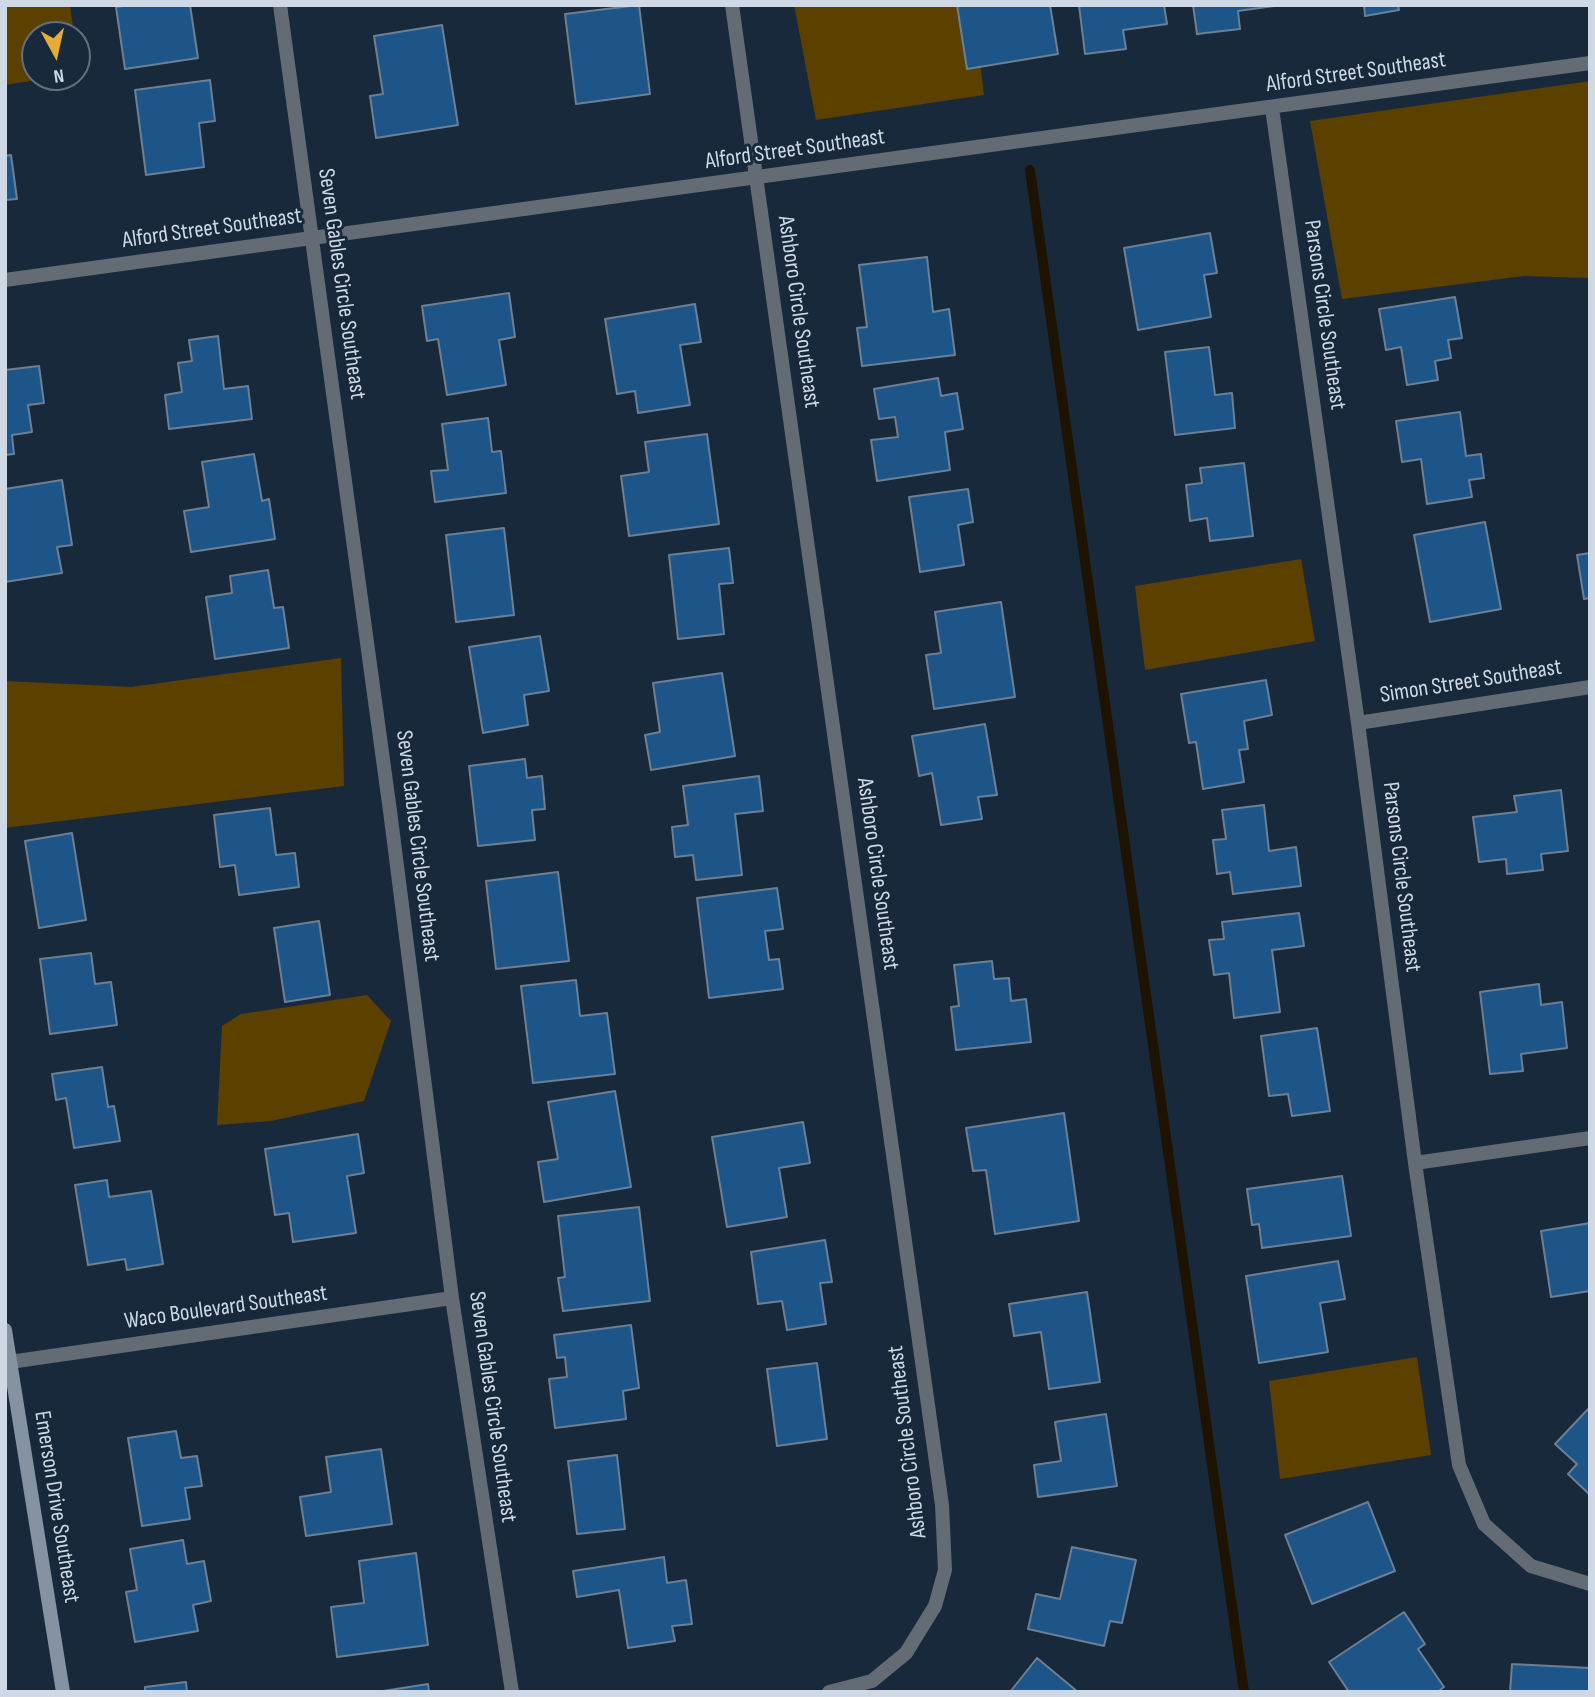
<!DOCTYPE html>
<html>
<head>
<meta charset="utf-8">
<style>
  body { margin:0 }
  #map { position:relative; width:1595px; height:1697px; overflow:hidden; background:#18293b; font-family:"Sofia Sans Condensed",sans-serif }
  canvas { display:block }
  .frame { position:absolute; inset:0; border:7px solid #ced9e5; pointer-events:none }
  .north { position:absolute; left:21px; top:21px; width:70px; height:70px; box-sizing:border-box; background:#18293b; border:2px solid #616f7f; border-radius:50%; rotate:172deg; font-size:19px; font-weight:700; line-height:28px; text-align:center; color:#ced9e5 }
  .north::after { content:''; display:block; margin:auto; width:24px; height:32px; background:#e6ad36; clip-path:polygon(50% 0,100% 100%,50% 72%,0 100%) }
</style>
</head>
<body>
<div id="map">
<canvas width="1595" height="1697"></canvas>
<div class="frame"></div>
<div class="north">N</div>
</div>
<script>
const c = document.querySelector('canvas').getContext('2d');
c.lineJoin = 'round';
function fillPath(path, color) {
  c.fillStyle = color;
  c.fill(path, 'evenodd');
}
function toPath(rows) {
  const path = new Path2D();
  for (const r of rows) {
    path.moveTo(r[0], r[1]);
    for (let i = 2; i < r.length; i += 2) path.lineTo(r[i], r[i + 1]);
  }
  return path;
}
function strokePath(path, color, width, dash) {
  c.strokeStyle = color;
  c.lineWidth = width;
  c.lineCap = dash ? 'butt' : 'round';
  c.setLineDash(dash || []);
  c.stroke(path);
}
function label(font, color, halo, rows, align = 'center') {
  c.font = font + ' "Sofia Sans Condensed",sans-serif';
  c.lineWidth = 6;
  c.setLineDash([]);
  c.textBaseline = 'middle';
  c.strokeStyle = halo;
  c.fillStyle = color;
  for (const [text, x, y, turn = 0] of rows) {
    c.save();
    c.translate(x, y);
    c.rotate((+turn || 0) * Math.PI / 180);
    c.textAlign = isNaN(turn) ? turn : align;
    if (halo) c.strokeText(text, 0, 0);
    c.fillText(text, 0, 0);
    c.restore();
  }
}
fillPath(toPath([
  [5,5,70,5,74,35,35,35,35,77,56,77,5,85],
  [794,5,973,5,984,95,816,120],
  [1590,81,1590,278,1524,276,1342,299,1310,121],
  [1301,559,1315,641,1145,670,1135,586],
  [341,658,344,786,5,828,5,681,131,687],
  [367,995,391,1021,364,1101,271,1121,217,1125,222,1026,241,1014],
  [1417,1357,1431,1455,1280,1479,1269,1381]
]), '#5c4000');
strokePath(toPath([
  [1030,170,1244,1692]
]), '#1e1300', 10);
const building = toPath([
  [130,5,190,5,198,58,125,69,116,7,130,5],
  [639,5,650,94,576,104,565,14,639,5],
  [957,5,1050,5,1058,54,967,69,957,5],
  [1079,5,1164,5,1167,24,1123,30,1126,49,1085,54,1079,5],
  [1193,5,1281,5,1238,11,1240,29,1197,34,1193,5],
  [1364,5,1398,5,1399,10,1365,16,1364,5],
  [442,25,458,125,376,138,370,96,383,94,374,36,442,25],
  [210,80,215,121,199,123,204,167,146,175,135,90,210,80],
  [11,155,17,199,5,200,5,156,11,155],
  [1210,233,1217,273,1204,275,1211,317,1138,330,1124,248,1210,233],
  [927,257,933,312,949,309,955,355,862,366,857,328,867,327,859,265,927,257],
  [509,293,515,337,499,340,506,385,447,395,438,339,427,341,422,306,509,293],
  [1455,297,1462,338,1448,340,1451,358,1435,361,1438,380,1407,385,1401,347,1386,350,1379,309,1455,297],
  [695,304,701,342,680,345,690,405,638,413,635,391,617,394,605,319,695,304],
  [218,336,224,389,248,386,252,419,169,429,165,395,182,392,178,363,192,361,189,340,218,336],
  [1209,347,1215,395,1232,393,1235,428,1175,435,1165,352,1209,347],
  [39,366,44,403,28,405,32,432,12,435,14,454,5,455,5,370,39,366],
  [938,378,941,396,957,393,963,429,945,432,950,470,877,481,871,440,898,437,895,417,879,419,874,389,938,378],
  [1460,412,1466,456,1481,454,1484,478,1469,480,1472,497,1427,504,1421,459,1402,462,1396,421,1460,412],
  [488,418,492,452,501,451,506,493,435,502,431,471,448,470,442,424,488,418],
  [707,434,719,524,629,536,621,476,649,472,645,442,707,434],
  [254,454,262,501,269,499,275,539,191,552,184,511,209,507,202,462,254,454],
  [1244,463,1253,536,1210,541,1207,518,1190,521,1186,485,1202,483,1200,468,1244,463],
  [62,480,72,545,57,547,62,573,5,582,5,489,62,480],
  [968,489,973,522,958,525,964,565,920,572,909,497,968,489],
  [1485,522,1501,609,1430,622,1414,535,1485,522],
  [504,528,514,615,456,622,446,535,504,528],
  [729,548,733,583,719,584,724,634,678,639,669,555,729,548],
  [1590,553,1590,598,1584,599,1577,555,1590,553],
  [268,570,274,608,283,607,289,648,215,659,206,597,232,593,230,576,268,570],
  [1001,602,1015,697,934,709,926,655,941,653,935,612,1001,602],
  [540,636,549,691,524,695,528,725,483,733,469,647,540,636],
  [722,673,735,756,651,770,645,735,660,732,653,683,722,673],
  [1266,680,1272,715,1244,721,1248,749,1239,750,1244,782,1203,789,1196,742,1189,743,1181,694,1266,680],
  [985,724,997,795,978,797,982,819,941,825,932,773,919,776,912,736,985,724],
  [525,759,527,778,542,776,545,809,532,810,535,840,478,846,469,766,525,759],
  [759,776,763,811,735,814,742,875,696,880,693,855,675,857,672,827,688,825,683,786,759,776],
  [1561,790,1568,851,1541,854,1543,870,1507,874,1506,859,1479,862,1473,817,1517,812,1514,796,1561,790],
  [1264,805,1269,851,1296,847,1301,886,1233,894,1230,872,1217,874,1213,840,1226,839,1222,810,1264,805],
  [270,808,276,855,295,853,299,887,239,895,235,865,220,867,214,815,270,808],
  [72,833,86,920,39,928,25,841,72,833],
  [558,872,569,961,496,969,486,881,558,872],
  [777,888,783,929,765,931,769,960,779,959,783,989,709,998,697,898,777,888],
  [1299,913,1304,946,1272,950,1280,1012,1234,1018,1229,973,1214,975,1209,940,1224,939,1222,922,1299,913],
  [319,921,330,995,285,1002,274,928,319,921],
  [91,953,95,984,111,982,117,1025,50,1034,40,959,91,953],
  [992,961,994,979,1009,978,1011,1001,1026,999,1031,1042,956,1050,951,1007,959,1006,954,965,992,961],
  [576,980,580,1016,607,1013,615,1074,533,1083,521,986,576,980],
  [1539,984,1541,1005,1562,1002,1567,1048,1521,1054,1523,1071,1490,1074,1480,992,1539,984],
  [1317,1028,1330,1111,1292,1116,1288,1094,1269,1096,1261,1036,1317,1028],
  [102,1067,108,1107,114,1106,120,1141,74,1148,66,1098,56,1100,52,1074,102,1067],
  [615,1091,631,1187,544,1202,538,1162,558,1159,548,1102,615,1091],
  [1064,1113,1079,1221,995,1234,986,1170,973,1171,966,1128,1064,1113],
  [803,1122,810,1163,779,1168,787,1217,727,1227,712,1137,803,1122],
  [358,1134,364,1173,347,1176,356,1233,293,1242,289,1213,275,1215,265,1149,358,1134],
  [1342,1176,1351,1236,1262,1248,1259,1224,1252,1225,1247,1189,1342,1176],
  [107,1180,109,1197,151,1191,163,1264,127,1270,125,1259,88,1265,75,1185,107,1180],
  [639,1207,650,1301,563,1311,558,1278,565,1277,558,1216,639,1207],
  [1590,1223,1590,1291,1551,1297,1541,1231,1590,1223],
  [825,1240,832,1282,820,1283,826,1324,787,1330,782,1301,758,1304,751,1252,825,1240],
  [1338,1261,1345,1299,1320,1303,1328,1352,1259,1363,1246,1276,1338,1261],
  [1087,1292,1100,1382,1049,1389,1041,1332,1014,1336,1009,1304,1087,1292],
  [631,1325,639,1388,623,1391,626,1419,555,1428,549,1379,567,1377,565,1357,557,1358,554,1335,631,1325],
  [817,1363,827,1439,777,1446,767,1369,817,1363],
  [1590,1407,1590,1495,1568,1474,1577,1464,1555,1444,1590,1407],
  [1106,1414,1117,1486,1038,1497,1034,1465,1061,1461,1055,1422,1106,1414],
  [176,1431,181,1458,197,1456,202,1486,185,1488,190,1519,142,1526,128,1438,176,1431],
  [381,1449,392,1524,306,1536,300,1497,331,1492,326,1457,381,1449],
  [617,1455,625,1529,577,1534,568,1461,617,1455],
  [1368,1502,1395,1571,1312,1604,1285,1535,1368,1502],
  [183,1540,187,1564,204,1561,211,1601,193,1605,198,1631,135,1642,126,1592,137,1590,130,1549,183,1540],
  [1072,1547,1136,1560,1122,1623,1110,1621,1104,1646,1028,1629,1036,1594,1060,1599,1072,1547],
  [416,1553,428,1645,337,1657,331,1607,364,1603,359,1561,416,1553],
  [664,1557,667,1583,686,1580,692,1624,672,1626,675,1641,628,1648,619,1590,577,1597,573,1571,664,1557],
  [1404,1612,1425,1644,1418,1649,1444,1687,1437,1692,1349,1692,1329,1662,1404,1612],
  [1037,1658,1078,1692,1010,1692,1037,1658],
  [1512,1664,1590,1668,1590,1692,1510,1692,1512,1664],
  [186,1682,187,1692,145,1692,145,1687,186,1682],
  [428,1684,429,1692,377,1692,428,1684]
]);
fillPath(building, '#1e5588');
strokePath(building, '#6b7f95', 2);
strokePath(toPath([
  [280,5,390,811,452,1298,512,1692],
  [732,5,942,1505,945,1570,935,1606,906,1653,872,1681,829,1692],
  [1272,108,1358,723,1415,1163,1459,1465,1484,1524,1531,1566,1590,1584],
  [5,280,1590,63],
  [1358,723,1590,687],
  [1415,1163,1590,1138],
  [10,1362,452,1298]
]), '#636b75', 14);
strokePath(toPath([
  [5,1330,63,1692]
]), '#8492a1', 14);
label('23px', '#ced9e5', '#18293b', [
  ["Alford Street Southeast",1356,73,-8],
  ["Alford Street Southeast",795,150,-8],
  ["Alford Street Southeast",212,229,-8],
  ["Seven Gables Circle Southeast",341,284,82],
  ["Ashboro Circle Southeast",798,312,82],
  ["Parsons Circle Southeast",1324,315,82],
  ["Simon Street Southeast",1471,682,-9],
  ["Seven Gables Circle Southeast",417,846,83],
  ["Ashboro Circle Southeast",877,874,82],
  ["Parsons Circle Southeast",1401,877,83],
  ["Waco Boulevard Southeast",226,1308,-8],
  ["Seven Gables Circle Southeast",492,1407,82],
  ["Ashboro Circle Southeast",908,1442,-97],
  ["Emerson Drive Southeast",56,1507,81]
]);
</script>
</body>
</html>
